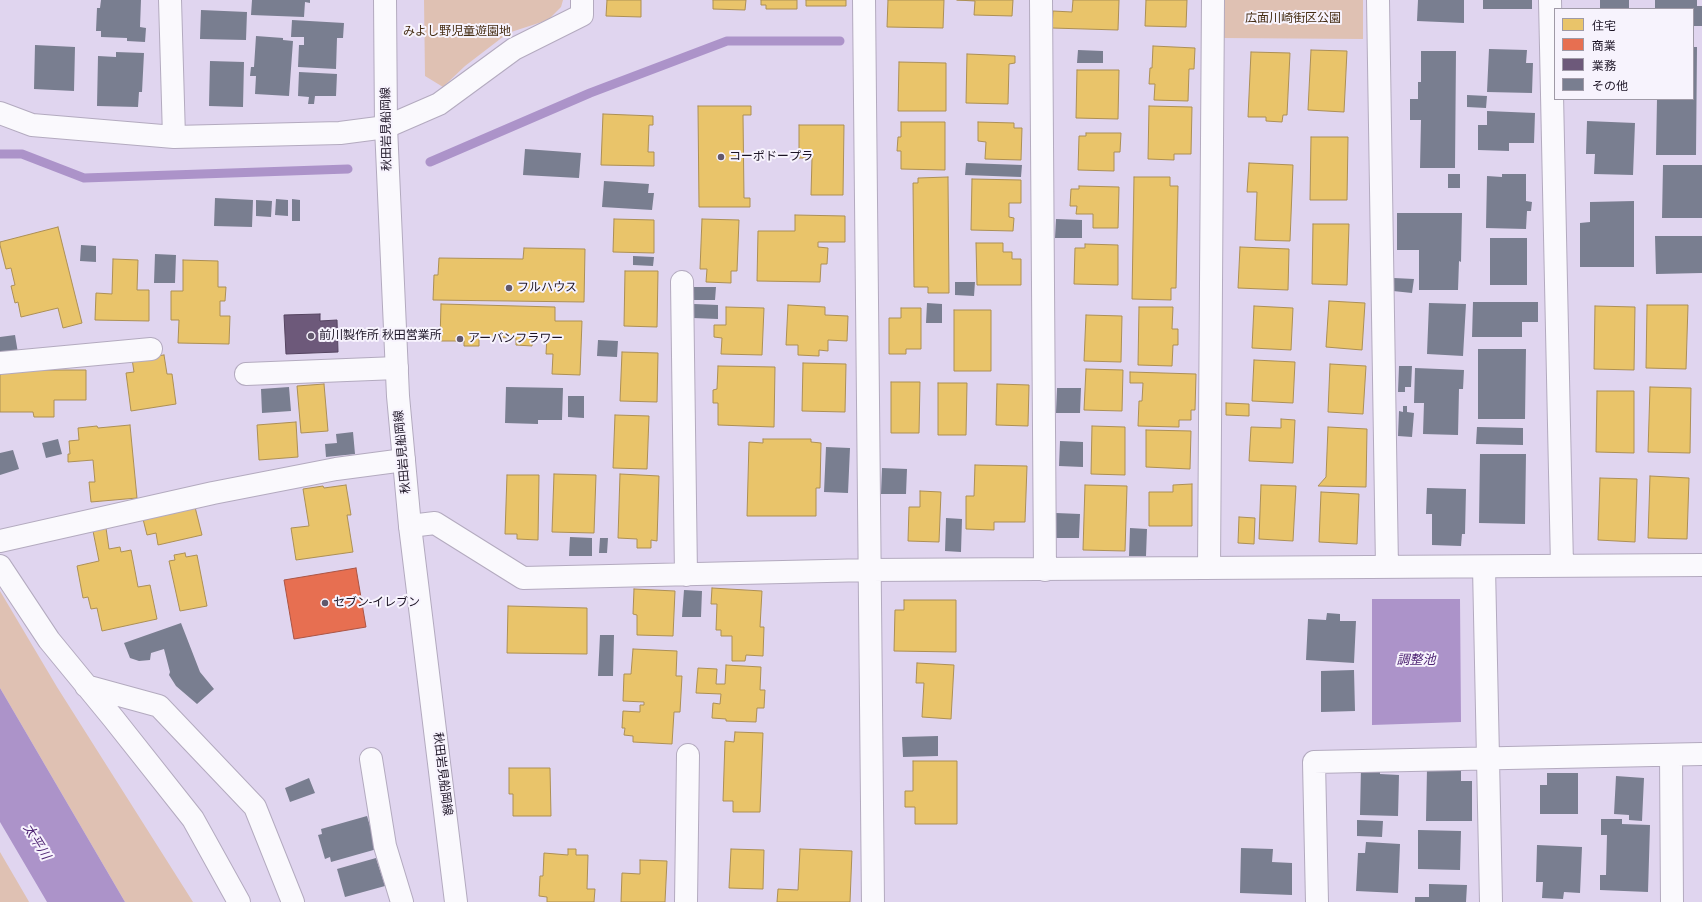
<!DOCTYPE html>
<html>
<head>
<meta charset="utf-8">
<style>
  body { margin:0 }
  #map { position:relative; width:1702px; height:902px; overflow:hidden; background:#e0d5ef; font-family:"Roboto Condensed","Noto Sans JP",sans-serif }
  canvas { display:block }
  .legend { position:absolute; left:1554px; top:8px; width:140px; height:92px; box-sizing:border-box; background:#f7f3fd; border:1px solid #9f9aa7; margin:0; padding:5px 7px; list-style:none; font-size:12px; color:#1c1425 }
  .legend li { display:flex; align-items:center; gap:8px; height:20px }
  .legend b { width:20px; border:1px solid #9f9aa7 }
</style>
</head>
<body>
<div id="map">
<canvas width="1702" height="902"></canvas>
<ul class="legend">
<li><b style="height:11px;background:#e9c46a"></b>住宅</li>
<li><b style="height:11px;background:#e76f51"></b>商業</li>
<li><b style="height:11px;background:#6d597a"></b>業務</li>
<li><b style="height:11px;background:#797e90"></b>その他</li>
</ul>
</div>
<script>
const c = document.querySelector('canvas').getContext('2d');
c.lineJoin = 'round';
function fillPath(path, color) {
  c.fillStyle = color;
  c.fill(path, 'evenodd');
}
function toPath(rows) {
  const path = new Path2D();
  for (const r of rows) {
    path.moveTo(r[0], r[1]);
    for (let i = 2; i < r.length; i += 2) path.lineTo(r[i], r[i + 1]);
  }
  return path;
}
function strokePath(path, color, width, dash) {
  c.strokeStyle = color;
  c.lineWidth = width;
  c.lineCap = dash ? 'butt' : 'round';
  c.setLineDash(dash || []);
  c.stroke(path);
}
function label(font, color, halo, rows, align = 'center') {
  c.font = font + ' "Roboto Condensed","Noto Sans JP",sans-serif';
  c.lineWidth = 4;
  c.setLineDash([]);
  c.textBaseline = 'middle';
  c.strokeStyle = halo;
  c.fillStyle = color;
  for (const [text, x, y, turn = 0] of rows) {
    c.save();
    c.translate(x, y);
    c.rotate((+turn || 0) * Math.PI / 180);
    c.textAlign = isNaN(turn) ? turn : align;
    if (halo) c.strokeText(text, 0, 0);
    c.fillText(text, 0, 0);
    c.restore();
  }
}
fillPath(toPath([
  [424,0,563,0,561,7,548,20,508,33,465,66,443,87,425,76],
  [1222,0,1363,0,1363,39,1222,38],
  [0,591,57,687,193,902,125,902,0,688],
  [0,852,28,900,29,902,0,902]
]), '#dfc1b3');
fillPath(toPath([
  [1372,599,1460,599,1461,722,1372,725],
  [0,688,125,902,47,902,0,822]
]), '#ac93c9');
const homes = toPath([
  [607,0,641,0,641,17,606,16,607,0],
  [713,0,746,0,745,10,713,9,713,0],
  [761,0,797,0,797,9,766,9,766,5,761,5,761,0],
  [806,0,846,0,846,6,806,6,806,0],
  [888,0,944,0,943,28,887,27,888,0],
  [957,0,1013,0,1012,16,974,15,975,1,957,0],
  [1073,0,1119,0,1118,30,1052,28,1053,11,1072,12,1073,0],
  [1146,0,1187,0,1186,27,1145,26,1146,0],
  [1153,46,1195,48,1194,69,1189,69,1188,101,1154,100,1155,84,1149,84,1150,68,1152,68,1153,46],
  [1311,50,1347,51,1344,112,1308,110,1311,50],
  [1251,52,1290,53,1287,115,1283,115,1282,122,1266,121,1266,117,1248,117,1251,52],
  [967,54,1015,56,1015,63,1009,64,1008,104,966,103,967,54],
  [899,62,946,63,946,111,898,111,899,62],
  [1077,70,1119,70,1118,119,1076,118,1077,70],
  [698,106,751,106,751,115,743,115,744,198,750,198,750,207,699,207,698,106],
  [1149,106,1192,107,1191,154,1174,154,1174,160,1148,159,1149,106],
  [603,114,653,116,653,125,649,125,648,152,654,152,654,166,601,165,603,114],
  [901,122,945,122,945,170,901,169,901,151,897,151,898,137,901,137,901,122],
  [978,122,1014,123,1014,128,1022,128,1021,160,985,159,986,142,978,141,978,122],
  [799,125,844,125,843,195,811,195,812,158,799,158,799,125],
  [1086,133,1121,133,1120,152,1114,152,1114,171,1078,170,1079,136,1086,136,1086,133],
  [1311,137,1348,137,1347,200,1310,200,1311,137],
  [1249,163,1293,165,1290,241,1255,240,1257,192,1247,192,1249,163],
  [948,177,949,293,928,293,928,287,914,287,913,183,918,183,918,178,948,177],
  [1134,177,1170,177,1170,186,1178,186,1176,288,1171,288,1171,300,1132,299,1134,177],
  [972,179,1021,180,1021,203,1009,203,1009,217,1014,218,1013,231,971,230,972,179],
  [1079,186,1119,187,1118,228,1093,228,1093,214,1076,214,1077,206,1070,206,1071,189,1079,189,1079,186],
  [795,215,845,216,845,242,818,242,818,247,828,248,827,264,821,264,820,282,757,281,758,231,795,231,795,215],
  [614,219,654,220,654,253,613,252,614,219],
  [702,219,739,220,737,271,731,271,731,283,706,282,707,269,700,269,702,219],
  [1313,224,1349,224,1347,285,1312,284,1313,224],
  [58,227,82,323,63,328,58,308,21,317,18,302,15,303,11,286,15,285,11,268,6,269,0,245,0,242,58,227],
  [976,243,1003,243,1003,252,1012,252,1012,259,1021,259,1021,285,977,285,976,243],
  [1085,244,1118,245,1118,285,1074,284,1075,248,1085,248,1085,244],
  [1240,247,1289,249,1288,290,1238,288,1240,247],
  [524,248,585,249,584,302,433,300,434,275,438,275,439,258,523,259,524,248],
  [113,259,138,260,137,290,149,290,149,321,95,320,96,293,112,294,113,259],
  [183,260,218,261,218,287,226,287,225,301,220,301,220,316,230,316,229,344,178,343,179,320,171,320,171,291,183,291,183,260],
  [625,271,658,271,657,327,624,326,625,271],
  [1329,301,1365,303,1362,350,1326,347,1329,301],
  [441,304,555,307,555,321,582,321,580,375,552,374,553,354,546,354,547,336,533,335,532,346,516,345,516,338,479,337,479,346,464,346,464,341,440,341,441,304],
  [788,305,825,307,825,315,848,316,847,341,828,340,828,351,819,350,819,356,798,355,798,345,786,345,788,305],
  [1647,305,1688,305,1686,369,1646,368,1647,305],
  [1254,306,1293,308,1291,350,1252,348,1254,306],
  [1595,306,1635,307,1634,370,1594,369,1595,306],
  [726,307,764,308,762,355,721,354,722,338,714,337,714,325,726,325,726,307],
  [1139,307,1173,307,1172,329,1178,329,1178,345,1173,345,1172,366,1138,365,1139,307],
  [901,308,921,308,921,349,906,349,906,354,889,354,889,318,901,318,901,308],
  [954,310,991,310,991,371,954,371,954,310],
  [1086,315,1122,316,1121,362,1084,361,1086,315],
  [622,352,658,353,657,402,620,401,622,352],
  [164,355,167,374,172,374,176,404,131,411,126,373,134,372,132,359,164,355],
  [1254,360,1295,362,1293,403,1252,401,1254,360],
  [803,363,846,364,845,412,802,411,803,363],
  [1330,364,1366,366,1363,414,1328,412,1330,364],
  [718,366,775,367,774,427,718,425,718,403,713,403,713,390,717,389,718,366],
  [1086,369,1123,370,1122,411,1084,410,1086,369],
  [0,370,86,370,86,400,54,400,54,417,34,417,33,412,0,412,0,370],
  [1130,372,1196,374,1195,410,1191,410,1191,420,1179,420,1179,427,1138,426,1139,401,1142,401,1143,383,1130,383,1130,372],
  [891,382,920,382,919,433,891,433,891,382],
  [938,383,967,383,966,435,938,435,938,383],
  [324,384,328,431,301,433,297,386,324,384],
  [997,384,1029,385,1028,426,996,425,997,384],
  [1650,387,1691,388,1690,453,1648,452,1650,387],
  [1597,391,1634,391,1634,453,1596,452,1597,391],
  [1226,403,1249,404,1249,416,1226,415,1226,403],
  [615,415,649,416,647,469,613,468,615,415],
  [1281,419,1295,420,1293,463,1249,461,1251,427,1281,428,1281,419],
  [296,422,298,457,259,460,257,425,296,422],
  [130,425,137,498,91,502,89,482,95,482,93,460,68,462,68,454,70,454,69,441,79,440,78,428,97,426,98,428,130,425],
  [1092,426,1125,427,1125,475,1091,474,1092,426],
  [1328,427,1367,429,1366,487,1318,486,1326,477,1328,427],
  [1146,430,1191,431,1190,469,1146,467,1146,430],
  [763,439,811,439,811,442,821,443,820,488,816,488,816,516,747,516,749,442,763,443,763,439],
  [975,465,1027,466,1025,522,994,522,994,530,966,529,966,496,974,496,975,465],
  [554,474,596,475,594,533,552,532,554,474],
  [620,474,659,476,657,541,651,540,651,548,637,548,637,539,618,538,620,474],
  [507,475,539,475,538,540,517,539,517,534,505,534,507,475],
  [1650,476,1689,478,1687,539,1648,538,1650,476],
  [1600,478,1637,479,1635,542,1598,540,1600,478],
  [1192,484,1192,526,1149,526,1149,492,1173,492,1173,485,1192,484],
  [346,485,351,515,347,515,353,552,296,560,291,528,309,526,303,489,323,486,324,488,346,485],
  [1085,485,1127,486,1125,551,1083,550,1085,485],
  [1261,485,1296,486,1293,541,1259,539,1261,485],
  [920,491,941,492,939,542,908,541,909,507,920,507,920,491],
  [1321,492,1359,494,1357,544,1319,542,1321,492],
  [195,507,202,535,158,545,156,533,147,535,143,519,195,507],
  [1239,517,1255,518,1254,544,1238,543,1239,517],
  [106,528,109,549,120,547,121,552,131,550,138,587,150,585,157,619,102,631,97,608,91,609,88,597,83,598,77,566,99,561,93,531,106,528],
  [185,553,186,557,197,555,207,606,180,611,169,561,175,560,174,555,185,553],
  [712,588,762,591,760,627,764,627,763,656,746,655,745,661,732,661,732,636,721,636,721,630,716,630,717,604,711,604,712,588],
  [634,589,675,591,673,636,637,635,637,615,633,614,634,589],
  [904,600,956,600,956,652,894,651,895,610,904,610,904,600],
  [508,606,587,608,587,654,507,653,508,606],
  [633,649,677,651,676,676,682,676,680,712,674,712,672,744,633,742,633,736,624,735,625,728,622,728,623,711,640,712,640,705,644,705,644,702,623,701,624,674,631,674,633,649],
  [917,663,954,665,951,719,922,717,924,683,916,683,917,663],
  [726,665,761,667,760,690,765,690,764,708,757,708,756,722,726,721,726,719,712,718,713,703,720,704,721,694,696,693,698,668,717,669,716,684,725,684,726,665],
  [735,732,763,733,760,812,733,812,733,801,723,801,725,741,734,742,735,732],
  [913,761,957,761,957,824,915,824,915,807,905,807,905,791,913,791,913,761],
  [509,768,550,768,551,816,513,816,513,794,509,794,509,768],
  [568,849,576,849,576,855,588,855,587,889,595,889,594,902,547,902,547,897,539,896,540,876,543,876,544,853,568,855,568,849],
  [731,849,764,850,763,889,729,888,731,849],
  [800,849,852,851,850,902,777,902,778,889,798,890,800,849],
  [640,860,667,861,665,902,621,902,622,873,640,874,640,860]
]);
fillPath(homes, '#e9c46a');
strokePath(homes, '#ac8f55', 1);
const shops = toPath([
  [356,568,366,627,294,639,284,580,356,568]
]);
fillPath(shops, '#e76f51');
strokePath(shops, '#aa5444', 1);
const offices = toPath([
  [320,314,320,321,337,320,338,352,286,354,284,315,320,314]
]);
fillPath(offices, '#6d597a');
strokePath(offices, '#554460', 1);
strokePath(toPath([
  [0,154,22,154,84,178,348,169],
  [430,162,590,93,727,41,840,41]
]), '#ac93c9', 9);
fillPath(toPath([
  [101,0,141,0,140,27,146,28,145,42,127,41,127,38,101,37,101,31,96,31,97,8,100,8],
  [252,0,310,0,310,3,305,2,304,17,251,15],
  [1418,0,1464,0,1464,23,1417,21],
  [1483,0,1532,0,1532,9,1483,9],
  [1600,0,1629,0,1629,9,1600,9],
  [1655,0,1697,0,1697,6,1702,6,1702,26,1693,26,1693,9,1655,9],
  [201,10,247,12,246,40,200,39],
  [292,20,344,23,343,38,337,38,336,69,298,67,299,45,304,45,304,37,291,37],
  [256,36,283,38,283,40,293,41,289,96,255,94,256,76,250,76,251,67,254,67],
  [35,45,75,47,74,91,34,89],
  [1693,47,1697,47,1696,155,1656,155,1657,99,1693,99],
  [1489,49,1527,50,1526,63,1533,63,1532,93,1487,92],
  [1078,50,1103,51,1103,63,1077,63],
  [1421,51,1456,51,1455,168,1420,168,1421,120,1410,120,1410,99,1418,99,1418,82,1421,82],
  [116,52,144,53,142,92,139,92,138,107,97,106,98,56,116,57],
  [210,61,244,62,243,107,209,106],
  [299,72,337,74,336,96,315,96,314,104,308,104,309,97,298,96],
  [1467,95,1487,96,1486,108,1467,107],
  [1487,111,1535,113,1534,143,1509,143,1509,151,1478,150,1478,125,1487,125],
  [1587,121,1635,123,1633,175,1594,174,1595,154,1586,154],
  [525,149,581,153,579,178,523,175],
  [966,163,1022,165,1021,177,965,175],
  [1663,165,1702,165,1702,218,1662,218],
  [1448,174,1460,174,1460,188,1448,188],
  [1502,174,1526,174,1526,201,1532,202,1531,211,1527,211,1526,229,1486,228,1487,176,1502,177],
  [604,181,649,184,648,193,654,193,652,210,602,207],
  [215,198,253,200,252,227,214,226],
  [276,199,288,200,288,216,275,215],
  [292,199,300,200,300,221,292,221],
  [256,200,272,201,271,217,256,216],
  [1634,201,1634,267,1580,267,1580,223,1590,222,1590,202],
  [1397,213,1462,213,1461,262,1459,261,1458,290,1419,290,1419,250,1397,250],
  [1056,219,1082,220,1082,238,1055,238],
  [1655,236,1702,236,1702,273,1656,274],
  [1490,238,1527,238,1527,285,1490,285],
  [81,245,96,246,96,262,80,261],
  [155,254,176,255,175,283,154,283],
  [633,256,654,257,653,266,633,265],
  [1394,278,1414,279,1412,293,1393,291],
  [955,282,975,282,974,296,955,295],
  [694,287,716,287,715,300,694,300],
  [1473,302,1538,302,1538,322,1522,322,1522,337,1472,337],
  [927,303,942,304,942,323,926,323],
  [1429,303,1466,304,1463,356,1427,354],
  [694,304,718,305,718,319,693,318],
  [15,335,18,353,0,356,0,337],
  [598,340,618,341,617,357,597,356],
  [1478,349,1526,349,1525,419,1478,419],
  [1399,366,1412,366,1411,387,1405,387,1405,392,1398,392],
  [1415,368,1464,370,1463,389,1459,389,1458,435,1423,434,1424,403,1414,403],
  [289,387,291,411,262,413,261,389],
  [506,387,563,388,562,420,538,420,538,424,505,423],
  [1057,388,1081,388,1080,413,1056,413],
  [568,396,584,396,584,418,568,417],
  [1403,406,1407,406,1407,412,1414,413,1412,437,1398,436,1399,411,1403,412],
  [1477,427,1523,428,1523,445,1476,444],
  [353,432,355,454,326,457,325,444,337,443,336,434],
  [58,439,62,454,46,458,42,443],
  [1060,441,1083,442,1083,467,1059,466],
  [826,447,850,448,848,493,824,492],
  [13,450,19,469,0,475,0,453],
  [1480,454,1526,454,1525,524,1479,523],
  [882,468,907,469,906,494,881,494],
  [1427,488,1466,489,1465,534,1462,534,1461,546,1432,545,1432,514,1426,514],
  [1056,513,1080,514,1079,538,1055,538],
  [946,518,962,519,961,552,945,551],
  [1130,528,1147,529,1146,556,1129,556],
  [570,537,592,538,592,556,569,556],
  [600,538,608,538,607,553,599,553],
  [684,590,702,591,701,617,682,617],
  [1327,613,1340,614,1340,621,1356,621,1354,663,1306,660,1308,619,1326,620],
  [181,623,200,672,214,689,197,704,176,686,169,675,170,672,164,649,151,653,150,660,139,661,130,658,124,643],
  [600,635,614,635,613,676,598,676],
  [1354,670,1355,711,1321,712,1321,671],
  [938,736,938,756,903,757,902,737],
  [1361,767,1380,768,1380,774,1399,775,1398,816,1360,815],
  [1427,768,1461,768,1461,781,1472,781,1472,821,1426,821],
  [1547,773,1578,773,1578,814,1540,814,1540,785,1547,785],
  [1616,776,1644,778,1642,821,1629,820,1629,815,1614,814],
  [309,778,315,793,290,802,285,788],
  [367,816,377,849,331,862,330,857,325,859,318,835,322,834,321,829],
  [1601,819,1622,819,1622,824,1650,825,1648,892,1600,890,1600,875,1606,875,1607,835,1601,835],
  [1357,820,1383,821,1382,837,1357,836],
  [1418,830,1461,831,1460,870,1418,869],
  [1366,842,1400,844,1398,893,1356,891,1358,853,1365,853],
  [1537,845,1582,847,1580,893,1564,892,1563,899,1542,898,1543,882,1536,882],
  [1241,848,1273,849,1272,862,1292,863,1292,895,1240,893],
  [376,858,385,886,345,897,337,869],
  [1429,884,1467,885,1466,902,1415,902,1415,897,1429,897]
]), '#797e90');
const minor = toPath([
  [170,0,174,137],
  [864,0,873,902],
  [1041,0,1045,570],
  [1378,0,1387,567],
  [1550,0,1562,566],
  [0,113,32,125,174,137,340,133,386,127,439,104,514,49,582,15,582,0],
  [682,282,686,575],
  [0,363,151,349],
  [246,374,397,368],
  [410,526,435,523,523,578,870,570,1702,565],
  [0,541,213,493,336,469,404,460],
  [0,566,49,640,113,718,193,819,239,902],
  [1484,567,1491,902],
  [1209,568,1213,0],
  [86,686,159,706,255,807,293,902],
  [1671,755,1672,902],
  [371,759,385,846,402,902],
  [686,902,688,755],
  [1317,902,1314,762,1702,754]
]);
const primary = toPath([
  [385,0,386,127,398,396,410,526,456,902]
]);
strokePath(minor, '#b3aabf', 24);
strokePath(primary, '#b3aabf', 24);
strokePath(minor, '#faf9fd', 22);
strokePath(primary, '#faf9fd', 22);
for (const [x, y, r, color] of [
  [721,157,4,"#61586c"],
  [509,288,4,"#61586c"],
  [311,336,4,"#61586c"],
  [460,339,4,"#61586c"],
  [325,603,4,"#61586c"]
]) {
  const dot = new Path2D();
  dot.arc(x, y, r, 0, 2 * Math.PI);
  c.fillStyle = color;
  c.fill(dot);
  strokePath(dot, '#f7f3fd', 1.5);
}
label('12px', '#452d13', '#f7f3fd', [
  ["広面川崎街区公園",1293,19],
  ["みよし野児童遊園地",457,32]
]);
label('12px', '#1c1425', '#f7f3fd', [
  ["秋田岩見船岡線",387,129,-91],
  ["秋田岩見船岡線",403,452,-95],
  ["秋田岩見船岡線",442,774,83]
]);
label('12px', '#1c1425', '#f7f3fd', [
  ["コーポドープラ",729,157],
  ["フルハウス",517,288],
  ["前川製作所 秋田営業所",319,336],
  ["アーバンフラワー",468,339],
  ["セブン-イレブン",333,603]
], 'left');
label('italic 13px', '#4e2473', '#f7f3fd', [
  ["調整池",1416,661],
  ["太平川",36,842,58]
]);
</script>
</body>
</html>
